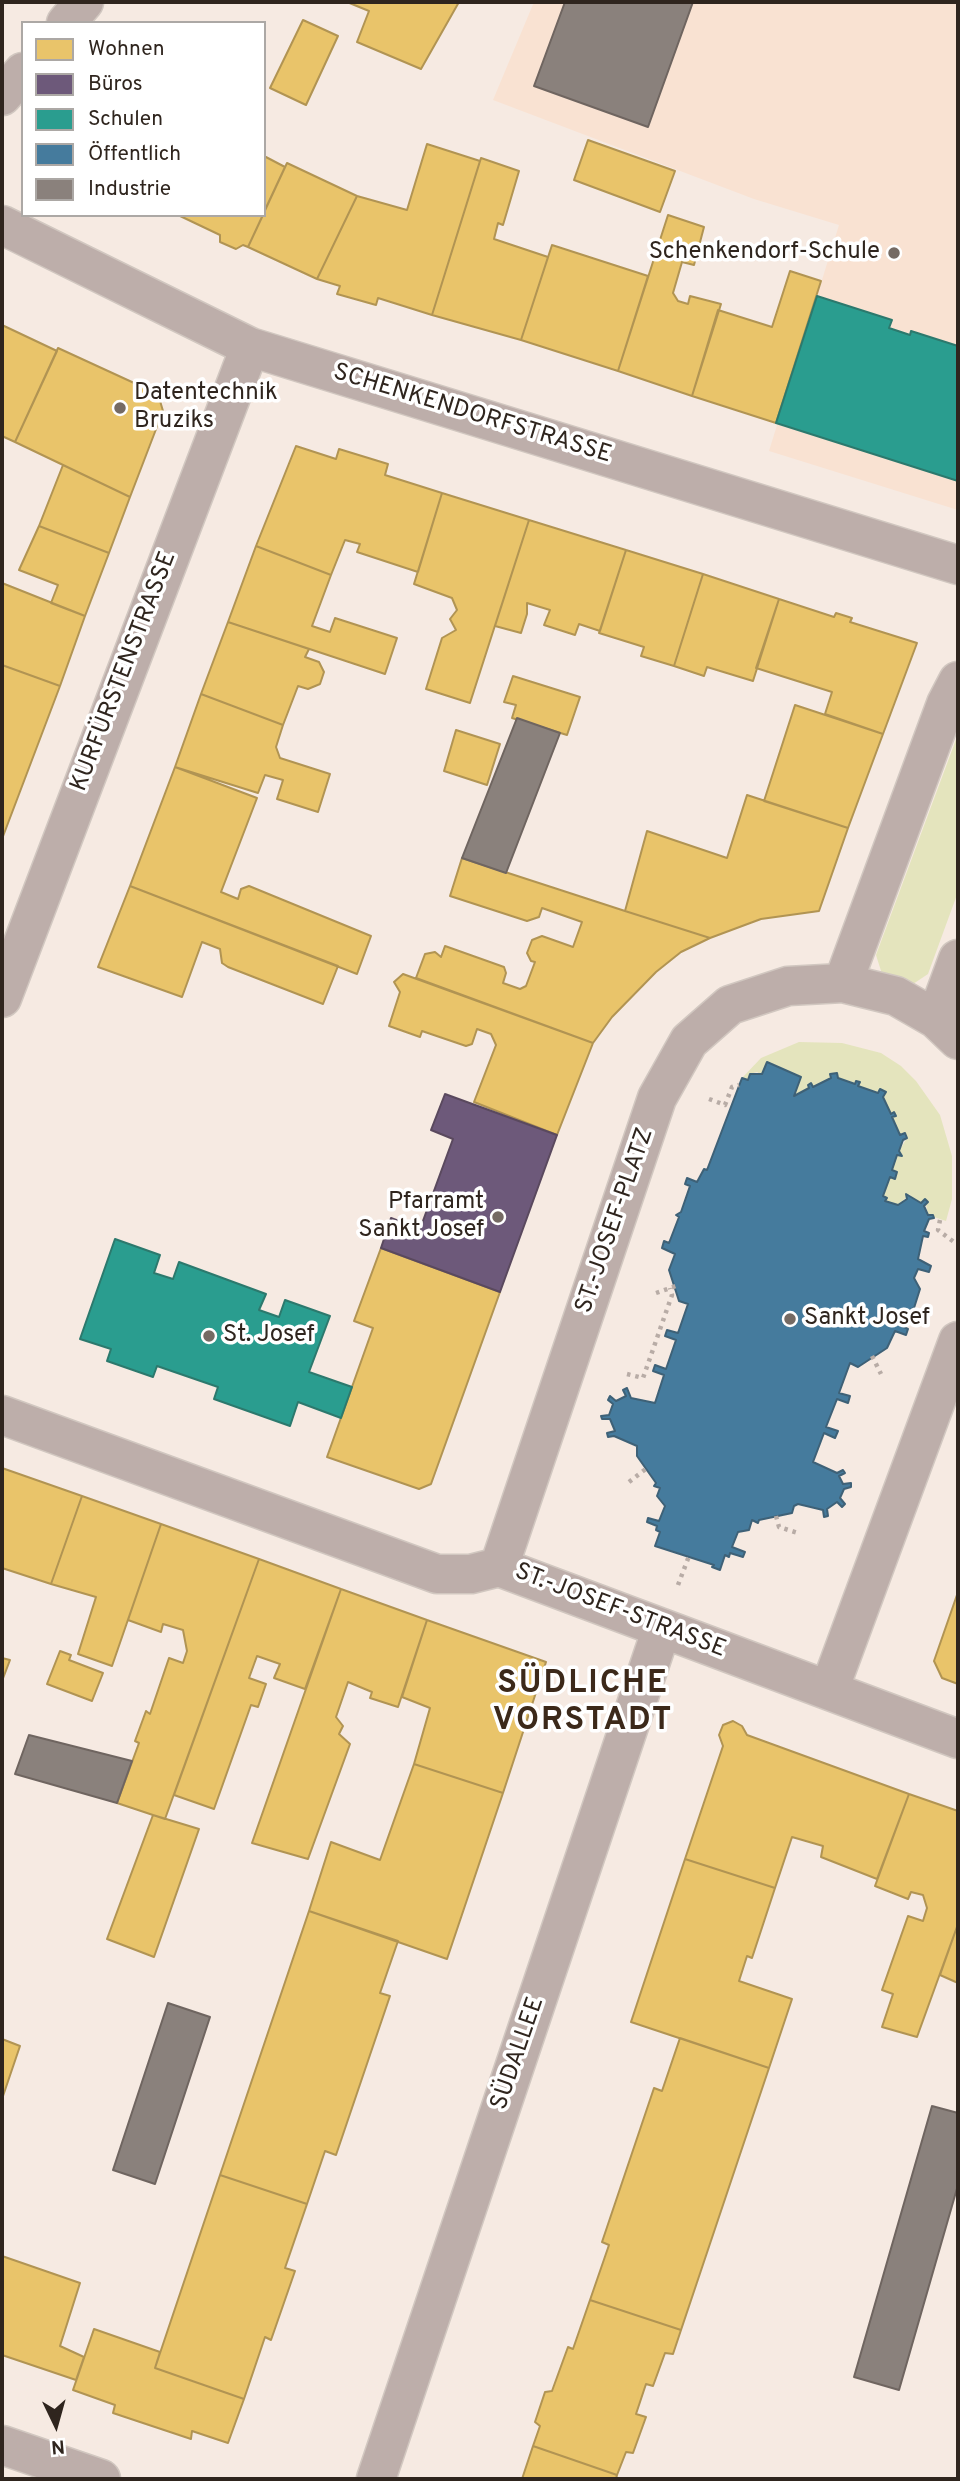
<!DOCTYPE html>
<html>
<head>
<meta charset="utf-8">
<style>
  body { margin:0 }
  #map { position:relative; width:960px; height:2481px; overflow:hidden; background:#f6eae2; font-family:Overpass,sans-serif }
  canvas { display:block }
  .frame { position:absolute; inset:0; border:4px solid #2f251e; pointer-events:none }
  .legend { position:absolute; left:21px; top:21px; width:245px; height:196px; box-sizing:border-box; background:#fff; border:2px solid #aca8a5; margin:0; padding:9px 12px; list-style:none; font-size:21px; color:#2f251e }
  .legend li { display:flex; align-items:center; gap:14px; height:35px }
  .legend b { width:35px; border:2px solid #aca8a5 }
  .north { position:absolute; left:21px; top:2390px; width:70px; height:70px; -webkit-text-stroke:5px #fff; paint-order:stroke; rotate:175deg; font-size:19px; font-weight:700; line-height:28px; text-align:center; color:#2f251e }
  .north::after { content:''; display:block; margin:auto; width:24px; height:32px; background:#2f251e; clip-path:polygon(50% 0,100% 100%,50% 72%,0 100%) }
</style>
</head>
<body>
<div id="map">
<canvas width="960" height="2481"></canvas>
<div class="frame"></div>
<ul class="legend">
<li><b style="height:19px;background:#e9c46a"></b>Wohnen</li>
<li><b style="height:19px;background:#6d597a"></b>Büros</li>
<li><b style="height:19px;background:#2a9d8f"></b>Schulen</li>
<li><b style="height:19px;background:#457b9d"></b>Öffentlich</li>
<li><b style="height:19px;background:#8a817c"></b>Industrie</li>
</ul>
<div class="north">N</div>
</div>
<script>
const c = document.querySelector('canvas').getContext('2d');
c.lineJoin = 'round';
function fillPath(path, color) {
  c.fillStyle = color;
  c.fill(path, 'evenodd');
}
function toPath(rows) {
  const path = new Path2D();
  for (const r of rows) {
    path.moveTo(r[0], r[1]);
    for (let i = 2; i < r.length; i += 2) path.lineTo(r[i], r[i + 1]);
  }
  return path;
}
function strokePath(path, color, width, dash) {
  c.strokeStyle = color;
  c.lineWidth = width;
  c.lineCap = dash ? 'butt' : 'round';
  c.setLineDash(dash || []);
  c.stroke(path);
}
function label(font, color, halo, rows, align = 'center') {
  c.font = font + ' Overpass,sans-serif';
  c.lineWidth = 7;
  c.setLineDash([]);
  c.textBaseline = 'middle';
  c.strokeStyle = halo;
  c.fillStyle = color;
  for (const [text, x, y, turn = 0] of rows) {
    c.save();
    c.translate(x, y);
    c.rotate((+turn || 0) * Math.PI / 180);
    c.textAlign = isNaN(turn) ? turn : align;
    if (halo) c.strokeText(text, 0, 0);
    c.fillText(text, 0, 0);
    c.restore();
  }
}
fillPath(toPath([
  [534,2,958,2,958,510,769,451,839,225,754,199,493,100]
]), '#f9e2d2');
fillPath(toPath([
  [958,734,958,892,928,974,913,984,897,983,882,974,876,955],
  [799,1042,842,1043,881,1053,901,1066,916,1081,940,1115,952,1156,952,1199,946,1221,928,1215,925,1199,921,1203,911,1199,910,1194,898,1205,885,1201,883,1196,890,1177,895,1178,897,1172,892,1170,897,1155,902,1156,899,1151,907,1138,905,1133,900,1135,892,1117,895,1116,894,1112,891,1114,883,1097,885,1092,881,1089,878,1093,858,1086,860,1082,856,1081,855,1084,838,1078,837,1073,831,1074,831,1078,813,1087,811,1083,809,1088,794,1096,757,1072,750,1074,748,1080,742,1078,761,1058]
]), '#e4e4bd');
const homes = toPath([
  [347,2,459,2,421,69,357,42,369,11,347,2],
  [303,20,338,36,306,105,270,88,303,20],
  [588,140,675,171,660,212,574,180,588,140],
  [427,144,480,161,432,315,378,298,376,305,337,294,340,286,317,279,357,196,407,210,427,144],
  [264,156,285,167,264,212,264,156],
  [481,158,519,171,503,225,498,223,494,239,548,257,521,340,432,315,481,158],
  [287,163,357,196,317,279,248,247,287,163],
  [178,215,263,215,248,247,243,245,236,249,220,242,220,235,178,215],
  [668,215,704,227,694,265,682,262,673,293,678,301,688,304,690,296,721,304,692,396,618,371,668,215],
  [552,245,648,276,618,371,521,340,552,245],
  [790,271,821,281,776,423,692,396,718,310,772,327,790,271],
  [2,325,57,351,15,442,2,436,2,325],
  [58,348,158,394,163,411,130,497,15,442,58,348],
  [296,446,336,459,339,449,388,464,385,475,442,493,418,572,357,552,360,544,345,540,331,575,256,546,296,446],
  [63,465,130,497,109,553,39,526,63,465],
  [442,493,529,520,470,703,426,689,442,638,456,630,450,619,457,610,452,598,414,584,442,493],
  [529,520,626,550,600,631,579,624,575,635,544,625,550,610,527,603,527,614,521,633,495,626,529,520],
  [39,526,109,553,85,616,51,603,58,585,19,570,39,526],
  [256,546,331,575,312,626,330,632,335,618,397,638,385,674,228,622,256,546],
  [626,550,703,574,674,666,641,656,644,647,599,633,626,550],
  [703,574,779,599,753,681,707,667,704,676,674,666,703,574],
  [2,583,85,616,60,686,2,665,2,583],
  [779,599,834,617,836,613,852,618,850,622,917,643,883,734,825,714,832,692,756,668,779,599],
  [228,622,309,649,305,657,319,662,324,672,320,684,308,689,298,686,283,725,201,694,228,622],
  [2,665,60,686,2,839,2,665],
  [513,676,580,697,567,735,512,718,516,705,504,702,513,676],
  [201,694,283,725,276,747,280,758,330,774,318,812,277,799,283,780,265,775,258,793,175,767,201,694],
  [795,705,883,734,848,828,764,801,795,705],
  [456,730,500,744,487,785,444,771,456,730],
  [175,767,257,798,221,892,238,899,241,889,249,886,371,936,357,974,130,886,175,767],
  [747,795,848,828,819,911,761,919,710,938,625,911,647,831,727,858,747,795],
  [462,858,625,911,710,938,681,952,656,972,612,1017,593,1043,416,978,425,954,435,952,441,957,445,946,504,967,506,973,503,983,520,989,526,986,535,962,531,961,527,953,532,940,542,936,573,947,582,922,542,908,539,917,527,921,450,896,462,858],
  [130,886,338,966,323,1004,228,967,222,963,220,949,202,942,182,997,98,967,130,886],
  [403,974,593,1043,557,1135,474,1102,496,1045,491,1034,477,1029,472,1044,466,1046,422,1031,420,1037,389,1026,400,992,394,982,403,974],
  [381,1248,500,1292,431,1484,419,1489,327,1457,373,1328,354,1321,381,1248],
  [2,1468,82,1496,51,1584,2,1568,2,1468],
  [82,1496,161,1524,112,1666,78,1654,96,1597,51,1584,82,1496],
  [161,1524,259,1559,165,1819,117,1803,139,1743,135,1741,146,1711,150,1714,169,1658,183,1663,187,1651,183,1630,163,1624,161,1632,128,1620,161,1524],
  [259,1559,341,1589,305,1689,274,1678,280,1664,257,1656,249,1678,266,1684,258,1707,251,1705,214,1809,174,1795,259,1559],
  [341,1589,427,1620,398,1707,370,1698,372,1692,348,1682,336,1717,343,1726,339,1734,350,1744,308,1859,252,1843,341,1589],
  [958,1592,958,1684,942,1678,934,1661,958,1592],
  [427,1620,546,1662,503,1793,414,1764,430,1708,402,1697,427,1620],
  [60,1651,71,1655,69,1660,103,1673,92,1701,47,1684,60,1651],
  [2,1658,10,1660,2,1681,2,1658],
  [733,1721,742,1726,747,1735,909,1794,877,1879,821,1857,823,1846,792,1837,775,1888,685,1859,723,1746,719,1735,723,1725,733,1721],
  [414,1764,503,1793,447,1959,309,1911,331,1842,380,1860,414,1764],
  [909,1794,958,1811,958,1924,917,2037,882,2027,893,1994,882,1990,908,1916,923,1921,927,1908,923,1895,911,1892,908,1899,875,1886,909,1794],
  [153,1815,199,1829,154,1957,107,1939,153,1815],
  [685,1859,775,1888,752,1958,747,1956,739,1981,792,1999,769,2068,631,2022,685,1859],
  [309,1911,398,1941,380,1993,390,1996,336,2155,325,2151,307,2204,220,2175,309,1911],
  [958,1924,958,1983,940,1975,958,1924],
  [680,2038,769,2068,681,2330,590,2300,609,2245,602,2242,654,2088,662,2091,680,2038],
  [2,2039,20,2046,2,2099,2,2039],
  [220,2175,307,2204,285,2268,295,2271,271,2340,265,2337,244,2399,155,2368,220,2175],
  [2,2256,80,2283,60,2346,84,2357,76,2380,2,2355,2,2256],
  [590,2300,681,2330,673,2354,665,2353,653,2386,646,2384,636,2414,646,2417,633,2453,626,2452,617,2475,533,2446,540,2426,535,2422,545,2392,552,2391,568,2347,573,2349,590,2300],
  [94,2329,160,2352,155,2368,244,2399,228,2443,192,2431,191,2439,113,2413,115,2405,73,2390,94,2329],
  [533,2446,617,2475,616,2479,516,2479,522,2479,533,2446]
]);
fillPath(homes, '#e9c46a');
strokePath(homes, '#b19453', 2);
const offices = toPath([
  [445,1094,557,1135,500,1292,381,1248,391,1218,420,1229,453,1139,431,1130,445,1094]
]);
fillPath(offices, '#6d597a');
strokePath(offices, '#5a495e', 2);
const schools = toPath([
  [817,296,892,320,889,328,910,335,911,331,958,346,958,481,776,423,817,296],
  [115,1239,160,1255,154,1273,173,1279,179,1262,266,1294,259,1310,279,1317,285,1300,330,1316,309,1372,352,1387,341,1418,298,1402,290,1426,214,1399,218,1387,157,1366,153,1377,107,1361,111,1349,80,1339,115,1239]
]);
fillPath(schools, '#2a9d8f');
strokePath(schools, '#2c796d', 2);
const public = toPath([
  [767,1062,801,1077,794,1096,809,1088,808,1085,811,1083,813,1087,831,1078,830,1074,837,1073,838,1078,855,1084,856,1081,860,1082,858,1086,878,1093,880,1089,886,1092,883,1097,891,1114,894,1112,896,1116,892,1117,900,1135,905,1133,907,1138,903,1140,899,1151,902,1156,897,1155,892,1170,897,1172,895,1179,890,1177,883,1196,887,1198,885,1201,898,1205,907,1199,906,1194,921,1203,925,1199,928,1202,924,1206,928,1215,933,1215,934,1218,929,1219,924,1231,929,1233,928,1237,923,1236,918,1259,931,1266,929,1272,918,1269,914,1278,920,1289,914,1308,900,1315,897,1324,908,1329,906,1335,895,1331,887,1348,858,1367,850,1363,839,1393,850,1396,848,1403,837,1399,826,1427,838,1431,835,1438,824,1433,813,1462,837,1473,843,1470,845,1473,839,1476,843,1484,851,1483,851,1487,844,1489,840,1498,845,1504,842,1507,837,1502,827,1509,828,1516,824,1517,823,1510,798,1504,794,1506,792,1513,759,1520,758,1523,752,1520,749,1530,738,1532,732,1547,745,1552,743,1557,730,1553,729,1557,725,1555,720,1570,712,1567,714,1565,655,1546,660,1532,656,1530,657,1526,647,1522,648,1518,659,1521,665,1506,657,1496,660,1488,654,1486,656,1483,637,1456,637,1446,614,1436,608,1437,607,1433,615,1431,610,1419,602,1419,601,1416,609,1415,613,1404,608,1400,610,1396,616,1401,626,1396,623,1390,627,1388,631,1398,655,1403,664,1375,653,1371,655,1365,666,1369,676,1340,665,1336,667,1330,678,1333,688,1304,679,1301,669,1270,675,1254,662,1248,664,1241,669,1243,679,1217,676,1215,681,1212,690,1186,685,1184,687,1178,697,1182,704,1169,707,1170,742,1078,748,1080,750,1074,762,1074,767,1062]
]);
fillPath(public, '#457b9d');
strokePath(public, '#3e6177', 2);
const industry = toPath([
  [565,2,693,2,648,127,534,86,565,2],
  [517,718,560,733,506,873,462,858,517,718],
  [29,1735,132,1761,117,1803,15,1774,29,1735],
  [168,2003,210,2017,155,2184,113,2170,168,2003],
  [932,2106,958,2113,958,2185,899,2390,854,2377,932,2106]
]);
fillPath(industry, '#8a817c');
strokePath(industry, '#6f6560', 2);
const minor = toPath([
  [66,23,84,2],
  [2,96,23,72],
  [2,225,250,347,958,565],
  [843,983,946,704,958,681],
  [2,998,250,347],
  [936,1019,958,959],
  [2,1415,437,1574,471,1574,499,1567,958,1739],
  [499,1567,657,1098,689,1041,730,1005,788,986,843,983,896,996,936,1019,958,1040],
  [829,1690,958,1341],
  [2,2445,101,2479],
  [376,2479,662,1628]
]);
strokePath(minor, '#d1c7c0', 41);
strokePath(toPath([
  [709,1099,725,1105,732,1087,739,1085],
  [940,1220,938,1230,954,1242],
  [656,1293,676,1286],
  [872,1356,881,1374],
  [627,1374,643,1378,672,1295,670,1288],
  [629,1482,647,1468],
  [776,1516,779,1527,798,1533],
  [678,1585,689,1556]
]), '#b8aca6', 4.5, [3.5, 5]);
strokePath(minor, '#bdaeaa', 38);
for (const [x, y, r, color] of [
  [894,253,7,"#756a63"],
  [120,408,7,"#756a63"],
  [498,1217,7,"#756a63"],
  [790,1319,7,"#756a63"],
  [209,1336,7,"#756a63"]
]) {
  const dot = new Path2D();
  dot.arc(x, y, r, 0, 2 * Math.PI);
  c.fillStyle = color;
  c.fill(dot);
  strokePath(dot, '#fff', 2.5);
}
label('24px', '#2f251e', '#fff', [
  ["Schenkendorf-Schule",880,253,"right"],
  ["Datentechnik",134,394],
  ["Bruziks",134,422],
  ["Pfarramt",484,1203,"right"],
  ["Sankt Josef",484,1231,"right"],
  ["Sankt Josef",804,1319],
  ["St. Josef",223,1336]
], 'left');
label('24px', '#2f251e', '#fff', [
  ["SCHENKENDORFSTRASSE",472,415,17],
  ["KURFÜRSTENSTRASSE",125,672,-69],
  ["ST.-JOSEF-PLATZ",616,1221,-71],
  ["ST.-JOSEF-STRASSE",620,1612,21],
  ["SÜDALLEE",519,2054,-71]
]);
c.letterSpacing = '2px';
label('bold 32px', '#3c291a', '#fff', [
  ["SÜDLICHE",583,1686],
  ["VORSTADT",583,1723]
]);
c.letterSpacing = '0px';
</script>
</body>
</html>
